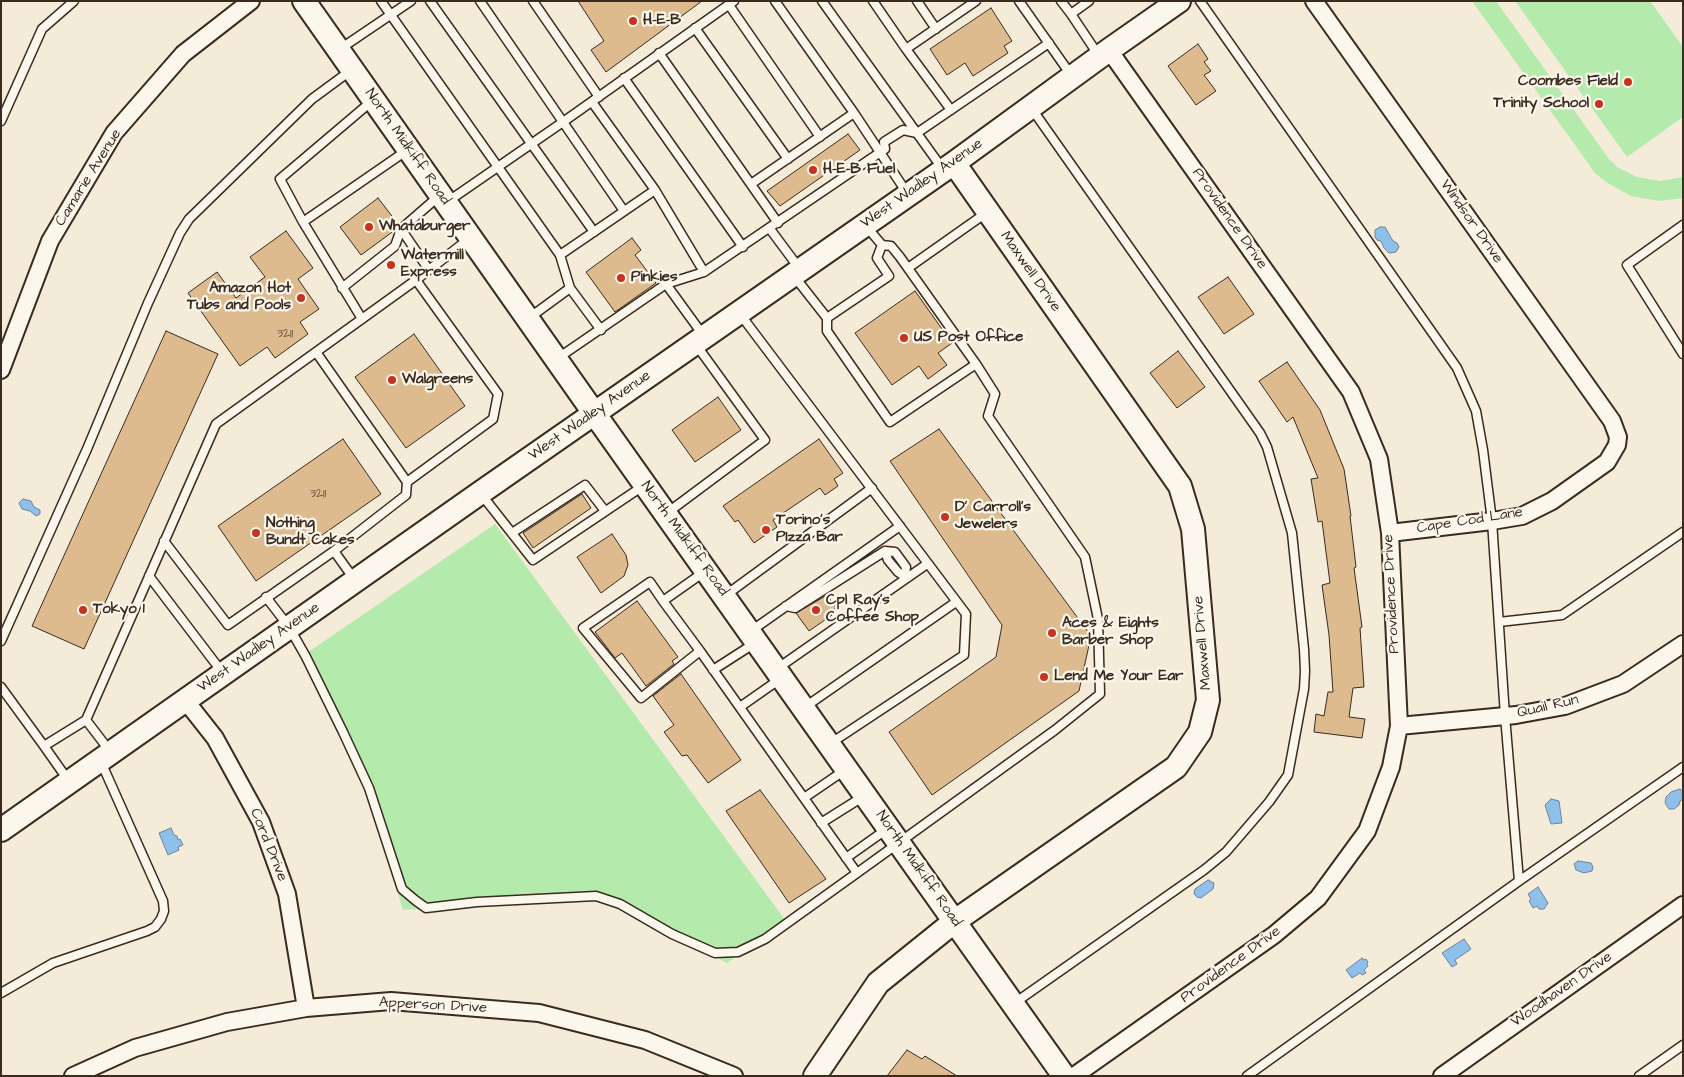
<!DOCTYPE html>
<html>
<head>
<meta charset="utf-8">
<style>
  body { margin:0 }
  #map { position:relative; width:1684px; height:1077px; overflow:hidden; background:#f5ebd9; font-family:"Architects Daughter",sans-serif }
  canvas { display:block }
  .frame { position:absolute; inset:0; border:2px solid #3b2a1e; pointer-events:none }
</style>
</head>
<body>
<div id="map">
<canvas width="1684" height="1077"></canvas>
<div class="frame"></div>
</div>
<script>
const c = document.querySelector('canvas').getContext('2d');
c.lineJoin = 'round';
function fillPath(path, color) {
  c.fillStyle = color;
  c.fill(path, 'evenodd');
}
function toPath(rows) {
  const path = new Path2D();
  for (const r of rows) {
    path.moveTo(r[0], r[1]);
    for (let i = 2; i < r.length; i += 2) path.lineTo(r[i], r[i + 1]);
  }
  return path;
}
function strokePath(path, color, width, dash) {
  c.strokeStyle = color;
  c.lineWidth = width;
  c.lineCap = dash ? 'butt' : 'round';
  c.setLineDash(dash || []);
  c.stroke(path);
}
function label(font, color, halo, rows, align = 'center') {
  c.font = font + ' "Architects Daughter",sans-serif';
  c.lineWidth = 4.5;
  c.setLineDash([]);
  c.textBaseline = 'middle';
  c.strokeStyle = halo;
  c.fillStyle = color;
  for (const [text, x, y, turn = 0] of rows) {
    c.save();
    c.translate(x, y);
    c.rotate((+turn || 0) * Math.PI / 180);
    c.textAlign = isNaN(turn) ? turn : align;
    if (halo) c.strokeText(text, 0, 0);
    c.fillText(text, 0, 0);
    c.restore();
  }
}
fillPath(toPath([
  [1472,1,1496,1,1609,159,1617,167,1637,177,1660,181,1683,177,1683,198,1659,201,1631,196,1606,182,1595,173],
  [1515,1,1650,1,1683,47,1683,117,1627,157],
  [495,524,786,921,727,963,596,897,403,910,365,784,304,655]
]), '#b4ebad');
const water = toPath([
  [1380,227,1385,227,1393,241,1397,243,1399,247,1396,252,1389,253,1384,248,1381,241,1377,240,1375,237,1375,230,1380,227],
  [23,499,31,501,34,507,40,510,40,514,36,516,30,511,22,509,19,503,23,499],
  [1680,789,1683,792,1683,799,1680,801,1679,805,1674,809,1669,809,1665,803,1666,797,1671,792,1680,789],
  [1551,799,1559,801,1562,823,1551,824,1545,805,1551,799],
  [171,828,174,835,177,836,178,840,180,839,183,845,178,847,179,850,168,855,159,833,171,828],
  [1578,861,1591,863,1593,867,1592,871,1584,873,1576,870,1574,864,1578,861],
  [1208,880,1214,883,1213,889,1201,898,1197,897,1194,894,1195,889,1208,880],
  [1538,887,1548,903,1544,909,1539,909,1537,906,1533,908,1529,901,1531,899,1528,894,1538,887],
  [1464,939,1471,949,1455,960,1457,964,1452,967,1442,953,1464,939],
  [1362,958,1364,960,1366,959,1368,962,1367,964,1368,966,1364,970,1366,973,1362,975,1360,973,1352,978,1346,970,1362,958]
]);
fillPath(water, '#8fc0eb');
strokePath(water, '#6d8499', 1);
const building = toPath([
  [578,1,702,1,606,72,591,50,604,41,578,1],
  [991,8,1012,41,1004,46,1008,53,973,76,965,63,947,75,930,49,991,8],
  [1198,44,1208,59,1204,62,1211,71,1204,75,1216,91,1196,105,1168,66,1198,44],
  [848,134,860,150,780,206,767,191,848,134],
  [378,198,398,224,395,230,361,255,340,227,378,198],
  [286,231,313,268,298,279,319,309,300,322,308,334,275,358,267,347,240,366,188,293,217,272,236,298,265,277,250,257,286,231],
  [632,238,641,250,635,255,656,283,615,312,586,272,632,238],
  [1228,277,1254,314,1224,334,1198,297,1228,277],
  [915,291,952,343,938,353,947,365,928,379,919,366,892,385,855,333,915,291],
  [166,331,218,354,84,649,32,626,166,331],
  [414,334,465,406,406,448,355,377,414,334],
  [1178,351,1205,387,1177,408,1150,373,1178,351],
  [1287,362,1320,410,1344,469,1351,516,1350,516,1356,567,1354,568,1362,627,1360,628,1364,687,1353,688,1349,717,1365,719,1362,738,1314,732,1316,714,1324,716,1328,692,1333,692,1329,635,1322,585,1330,583,1322,521,1318,522,1311,479,1318,478,1293,417,1287,422,1259,381,1287,362],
  [718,397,741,430,695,462,672,430,718,397],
  [939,429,1091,636,1079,691,932,795,889,732,996,657,1002,625,890,461,939,429],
  [343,439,381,494,256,581,218,526,343,439],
  [819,439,843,473,834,479,838,486,825,495,820,488,773,520,777,527,754,543,738,520,735,522,723,506,819,439],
  [582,494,591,508,533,548,523,533,582,494],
  [612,534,626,555,628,565,624,576,601,593,577,557,612,534],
  [827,595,836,608,830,612,832,615,809,631,796,613,827,595],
  [637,601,678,657,672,661,674,664,646,686,622,653,615,658,595,632,637,601],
  [681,674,741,760,708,783,687,755,682,756,664,732,674,725,653,696,681,674],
  [760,790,826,879,789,903,726,811,760,790],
  [907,1050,922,1059,925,1056,957,1076,887,1076,907,1050]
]);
fillPath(building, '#deba8f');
strokePath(building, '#3b2a1e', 1);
const lane = toPath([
  [381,1,560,255,570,288],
  [430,1,594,232],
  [480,1,624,211],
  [533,1,599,97],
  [775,1,854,113],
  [822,1,942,168],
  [873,1,906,49],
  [917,1,936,29],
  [1019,1,1071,75],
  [1061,1,1071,14],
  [1089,1,1071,14,1099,56],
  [1200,1,1457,368,1476,411,1483,450,1492,521,1505,716,1519,881,1247,1076],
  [729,5,820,137],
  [695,28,788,159],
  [340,49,411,1],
  [659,53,778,223],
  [624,78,743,247],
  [592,102,655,190],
  [951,110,906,49,976,1],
  [1,121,42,29,74,1],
  [751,184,854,113,907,193],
  [447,202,563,122,734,1],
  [303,222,406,151],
  [1683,225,1627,265,1683,354],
  [401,229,429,270],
  [770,229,799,268],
  [882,245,891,246,900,257,976,364],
  [560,255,655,190,704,272,885,149,884,142,903,130,917,133,1049,43],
  [908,268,986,213],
  [666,284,703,335],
  [342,288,395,246,401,229,439,196],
  [740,314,966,614,964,655,831,743],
  [529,318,570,288,601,330],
  [827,318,889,276,877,258,882,245,866,226],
  [362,319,303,222,280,179,372,101],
  [316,352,407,482],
  [558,358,666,284,704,272],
  [481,494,533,560,643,486],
  [667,513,765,440,697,346],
  [512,533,585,485,605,511],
  [164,541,228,625,334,551],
  [885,551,895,552,906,567,905,575],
  [149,576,222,672],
  [354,579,334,551,406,495,407,482,493,419,498,394,416,280,470,238],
  [726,595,872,488],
  [266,597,289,627,306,657,343,732,369,788,402,889,415,900,426,908,477,902,596,896,620,904,672,934,715,953,738,952,765,939,857,873],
  [663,601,700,651,641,698,583,628,650,582,663,601,704,572],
  [786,606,795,608,885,551,888,560,898,572,907,578],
  [1499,622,1562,615,1683,532],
  [751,631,900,526],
  [1,641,87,449,148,303,180,233,189,219,312,99,350,71],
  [700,651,857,873,1055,730,1100,694,1098,619,1085,557,988,416,995,394,976,364,890,422,827,331,827,318,794,276],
  [778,668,927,564],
  [713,670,755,643],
  [1,687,44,746],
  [740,707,780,679],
  [805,707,956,602],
  [109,750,86,720,216,424,416,280],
  [68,780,44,746,86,720],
  [804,798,845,770],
  [821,823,864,796],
  [846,858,887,829],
  [1519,881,1683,767],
  [1,993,53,963,147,931,155,927,161,919,164,911,163,901,101,762],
  [1016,1002,1204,870,1226,852,1269,802,1288,775,1304,689,1305,671,1304,649,1292,533,1267,447,1260,433,1032,109],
  [1639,1076,1683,1045]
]);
const street = toPath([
  [1314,1,1612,421,1618,437,1617,445,1607,462,1552,501,1522,516,1492,521,1390,533],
  [1,370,50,241,114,133,183,54,251,1],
  [185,700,215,738,261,822,287,894,306,1008],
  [1399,726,1516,715,1565,706,1623,684,1683,644],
  [73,1076,135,1048,227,1022,306,1008,391,1001,539,1013,645,1040,734,1076],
  [1074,1076,1274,935,1318,898,1367,831,1391,767,1399,726,1390,533,1379,459,1351,392,1109,50],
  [1442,1076,1683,905]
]);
const secondary = toPath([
  [304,1,594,413,1064,1076],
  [1,830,480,493,954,163,1109,50,1179,1],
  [815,1076,878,983,955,921,1176,767,1200,732,1208,700,1193,529,1180,486,954,163]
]);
strokePath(lane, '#3b2a1e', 11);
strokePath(street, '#3b2a1e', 20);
strokePath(secondary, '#3b2a1e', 26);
strokePath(lane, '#fbf7ec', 8);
strokePath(street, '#fbf7ec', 16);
strokePath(secondary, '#fbf7ec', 22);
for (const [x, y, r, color] of [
  [633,21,5,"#c8321e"],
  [1628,82,5,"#c8321e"],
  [1599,104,5,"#c8321e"],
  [813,170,5,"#c8321e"],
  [369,227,5,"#c8321e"],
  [391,265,5,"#c8321e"],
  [621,278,5,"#c8321e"],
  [301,298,5,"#c8321e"],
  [904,338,5,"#c8321e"],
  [392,380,5,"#c8321e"],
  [945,517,5,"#c8321e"],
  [766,530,5,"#c8321e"],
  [256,533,5,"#c8321e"],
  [83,610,5,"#c8321e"],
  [816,610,5,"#c8321e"],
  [1052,633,5,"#c8321e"],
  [1044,677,5,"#c8321e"]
]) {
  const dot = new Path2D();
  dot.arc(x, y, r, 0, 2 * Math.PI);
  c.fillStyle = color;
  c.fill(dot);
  strokePath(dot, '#fbf7ec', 2);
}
label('12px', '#644e3a', null, [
  ["3211",285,334],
  ["3211",318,494]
]);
label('bold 15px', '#3b2a1e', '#fbf7ec', [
  ["H-E-B",643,21],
  ["Coombes Field",1618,82,"right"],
  ["Trinity School",1589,104,"right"],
  ["H-E-B Fuel",823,170],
  ["Whataburger",379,227],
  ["Watermill",401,256],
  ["Express",401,273],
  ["Pinkies",631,278],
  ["Amazon Hot",291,289,"right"],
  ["Tubs and Pools",291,306,"right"],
  ["US Post Office",914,338],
  ["Walgreens",402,380],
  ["D' Carroll's",955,508],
  ["Jewelers",955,525],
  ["Torino's",776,521],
  ["PIzza Bar",776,538],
  ["Nothing",266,524],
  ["Bundt Cakes",266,541],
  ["Cpl Ray's",826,601],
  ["Coffee Shop",826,618],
  ["Tokyo 1",93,610],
  ["Aces & Eights",1062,624],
  ["Barber Shop",1062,641],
  ["Lend Me Your Ear",1054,677]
], 'left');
label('15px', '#3b2a1e', '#fbf7ec', [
  ["North Midkiff Road",407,147,55],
  ["Camarie Avenue",89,178,-58],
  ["West Wadley Avenue",922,184,-35],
  ["Providence Drive",1229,219,55],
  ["Windsor Drive",1471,222,55],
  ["Maxwell Drive",1030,272,55],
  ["West Wadley Avenue",590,416,-35],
  ["Cape Cod Lane",1470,521,-9],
  ["North Midkiff Road",684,539,54],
  ["Providence Drive",1392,594,-93],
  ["Maxwell Drive",1203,643,-95],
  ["West Wadley Avenue",259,648,-35],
  ["Quail Run",1548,707,-13],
  ["Cord Drive",268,845,68],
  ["North Midkiff Road",918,869,55],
  ["Providence Drive",1231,965,-36],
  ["Woodhaven Drive",1562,990,-35],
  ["Apperson Drive",433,1006,3]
]);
</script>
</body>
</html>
